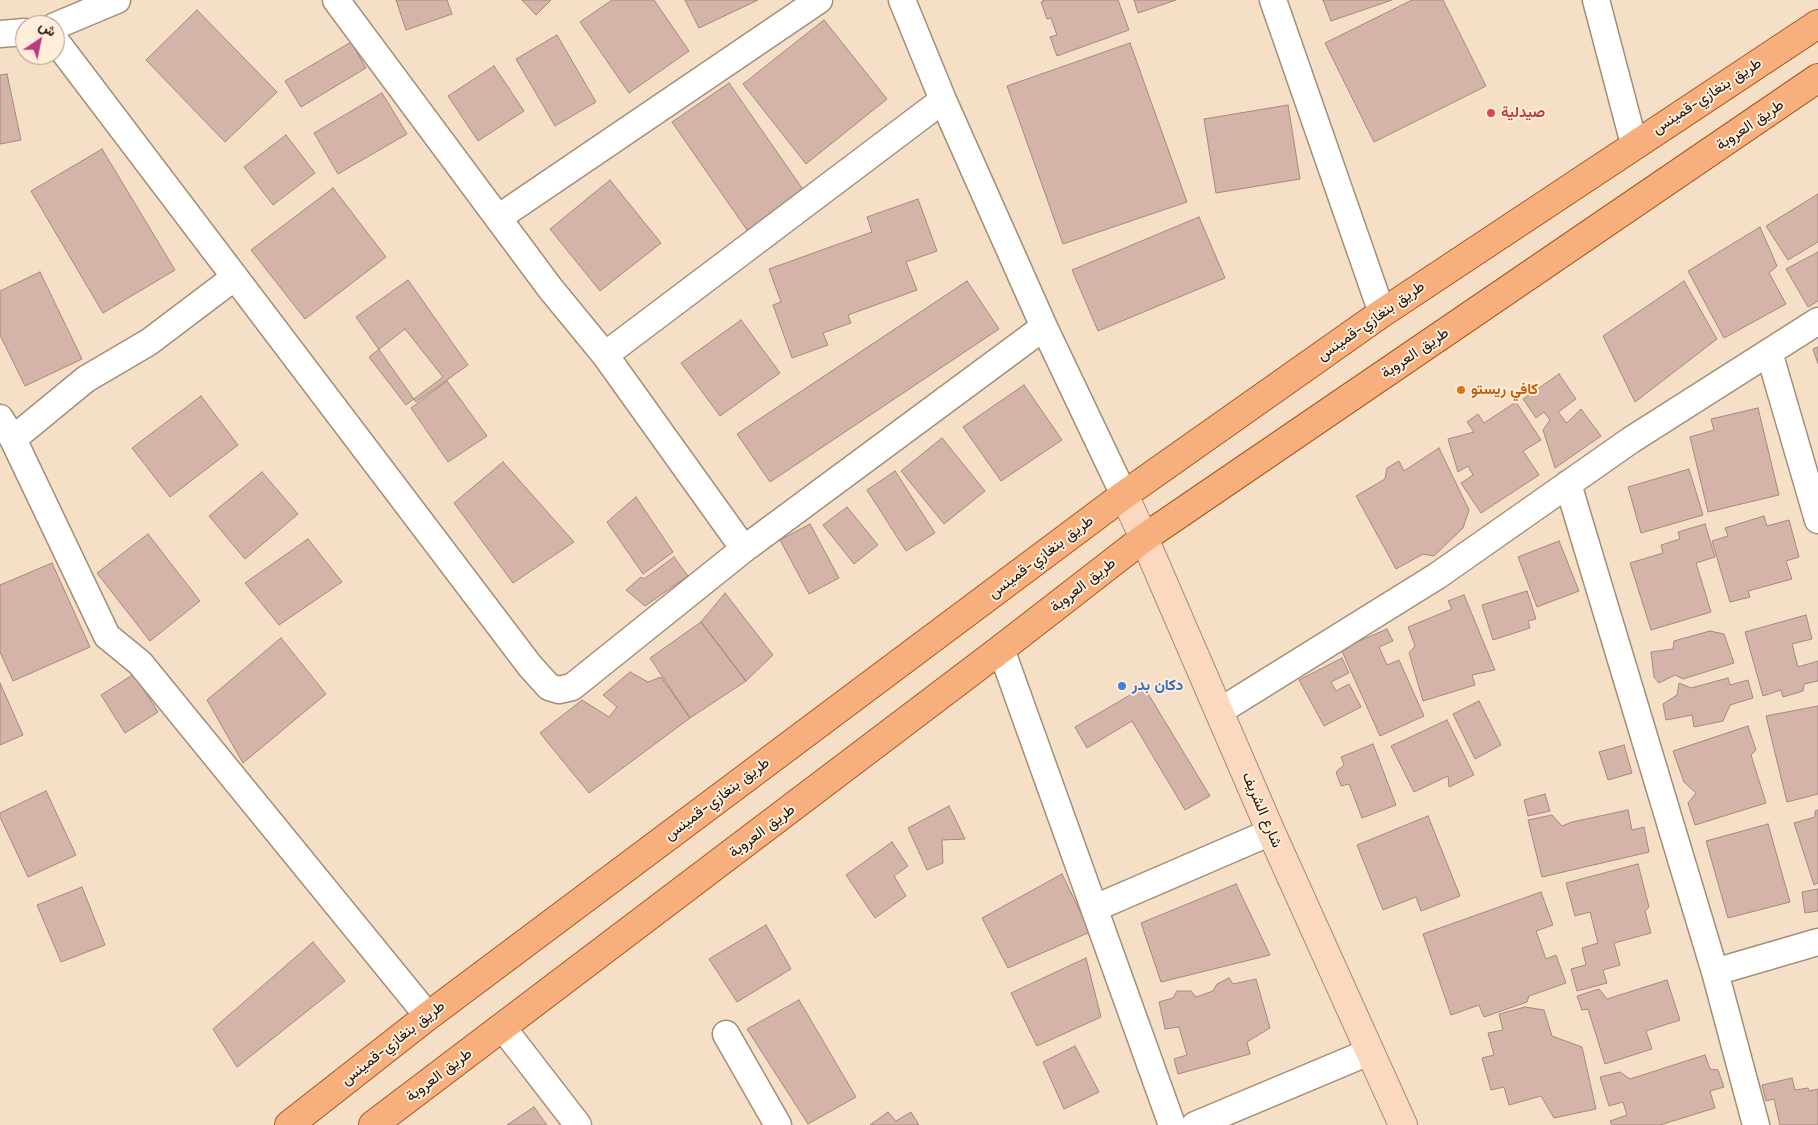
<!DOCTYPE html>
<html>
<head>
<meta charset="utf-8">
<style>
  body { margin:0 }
  #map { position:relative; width:1818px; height:1125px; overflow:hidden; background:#f5dfc6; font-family:"Work Sans",Vazirmatn,sans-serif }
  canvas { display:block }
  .north { position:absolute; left:15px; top:15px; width:50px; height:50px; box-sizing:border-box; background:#ffedd9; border:1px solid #a49686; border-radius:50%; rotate:34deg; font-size:14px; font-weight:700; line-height:20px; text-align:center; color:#1b130a }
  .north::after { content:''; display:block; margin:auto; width:18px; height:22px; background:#bc3980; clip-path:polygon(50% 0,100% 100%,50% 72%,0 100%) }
</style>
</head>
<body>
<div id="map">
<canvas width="1818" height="1125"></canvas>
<div class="north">ش</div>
</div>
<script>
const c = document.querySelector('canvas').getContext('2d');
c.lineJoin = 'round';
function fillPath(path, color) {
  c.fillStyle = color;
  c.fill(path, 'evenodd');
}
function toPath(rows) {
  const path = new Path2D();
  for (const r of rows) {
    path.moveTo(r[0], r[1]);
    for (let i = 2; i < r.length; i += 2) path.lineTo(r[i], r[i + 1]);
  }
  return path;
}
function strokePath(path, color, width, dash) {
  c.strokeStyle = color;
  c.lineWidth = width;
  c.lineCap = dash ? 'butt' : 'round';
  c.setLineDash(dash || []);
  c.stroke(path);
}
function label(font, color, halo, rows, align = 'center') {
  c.font = font + ' "Work Sans",Vazirmatn,sans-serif';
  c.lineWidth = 4;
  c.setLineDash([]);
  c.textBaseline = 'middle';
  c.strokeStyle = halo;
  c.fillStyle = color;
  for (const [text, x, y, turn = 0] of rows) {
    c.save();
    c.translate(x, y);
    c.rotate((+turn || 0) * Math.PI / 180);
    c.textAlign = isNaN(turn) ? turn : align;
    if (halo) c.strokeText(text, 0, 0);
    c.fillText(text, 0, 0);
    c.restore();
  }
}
const building = toPath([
  [396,0,447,0,452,14,406,30,396,0],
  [522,0,551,0,536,15,522,0],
  [612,0,654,0,689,51,629,93,580,22,612,0],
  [685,0,758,0,699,28,685,0],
  [1043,0,1118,0,1129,30,1057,56,1050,37,1057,35,1051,18,1047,19,1041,2,1044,1,1043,0],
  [1134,0,1176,0,1138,13,1134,0],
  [1323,0,1392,0,1331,21,1323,0],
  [1412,0,1443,0,1486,86,1374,142,1325,43,1412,0],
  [197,10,277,92,225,142,146,60,197,10],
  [824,20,887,99,806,164,743,84,824,20],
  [557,35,596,102,555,126,516,59,557,35],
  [351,42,366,68,301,107,285,81,351,42],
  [1130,43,1187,202,1063,244,1007,86,1130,43],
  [494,66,524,111,478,141,448,96,494,66],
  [7,74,21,140,0,144,0,75,7,74],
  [729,83,804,191,747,230,672,122,729,83],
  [382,93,407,134,338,174,314,133,382,93],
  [1288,105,1300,179,1216,193,1204,119,1288,105],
  [286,135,315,173,273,205,244,167,286,135],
  [102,149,175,270,103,313,31,191,102,149],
  [610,180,661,243,600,291,550,229,610,180],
  [333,188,386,257,305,319,251,250,333,188],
  [1818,194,1818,242,1788,260,1766,226,1818,194],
  [918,199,937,251,906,262,917,290,848,315,851,323,823,333,828,345,792,358,773,305,781,302,769,269,872,232,867,217,918,199],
  [1199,217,1225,278,1098,331,1072,270,1199,217],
  [1760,227,1777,266,1769,273,1786,304,1724,338,1688,271,1760,227],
  [1818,252,1818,301,1808,307,1786,269,1818,252],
  [40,272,82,359,25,386,0,335,0,291,40,272],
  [408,280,468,365,416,402,356,317,408,280],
  [967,281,999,329,770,482,737,434,967,281],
  [1684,281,1717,339,1635,402,1603,336,1684,281],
  [741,320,780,373,720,416,681,363,741,320],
  [405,329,443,377,406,405,369,357,405,329],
  [1818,347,1818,364,1813,349,1818,347],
  [1559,374,1576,399,1558,412,1567,423,1581,409,1601,436,1555,468,1543,430,1550,420,1544,412,1536,418,1523,399,1559,374],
  [447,381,487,436,448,462,411,408,447,381],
  [1024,385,1062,440,1001,481,963,427,1024,385],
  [201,396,238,445,170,497,132,448,201,396],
  [1516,402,1541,440,1523,451,1539,475,1481,513,1461,483,1473,475,1468,466,1458,472,1448,439,1474,432,1467,422,1478,414,1484,423,1516,402],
  [1758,408,1779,495,1708,512,1690,437,1714,430,1711,419,1758,408],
  [942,438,985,491,944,524,901,471,942,438],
  [1439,448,1469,510,1463,528,1434,556,1423,554,1396,569,1356,496,1385,479,1387,468,1399,461,1404,471,1439,448],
  [503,462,574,542,513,583,454,503,503,462],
  [1689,469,1703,515,1641,533,1628,487,1689,469],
  [895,471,935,533,906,551,867,490,895,471],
  [262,472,298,514,245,559,209,516,262,472],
  [636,497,673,552,643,574,607,522,636,497],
  [847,507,878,545,854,564,823,525,847,507],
  [1764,516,1767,526,1789,520,1799,557,1786,561,1792,579,1748,591,1750,597,1730,602,1712,541,1728,536,1725,528,1764,516],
  [810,524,839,578,809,594,780,540,810,524],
  [1705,524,1715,557,1696,563,1711,612,1651,630,1630,563,1663,553,1661,545,1680,539,1678,532,1705,524],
  [148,534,200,601,150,641,97,573,148,534],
  [308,539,342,582,279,625,245,583,308,539],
  [1559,541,1579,591,1537,607,1518,557,1559,541],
  [674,557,688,576,645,606,626,590,641,577,644,579,674,557],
  [52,563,90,647,13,681,0,652,0,585,52,563],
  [1527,591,1536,619,1528,621,1530,628,1493,640,1482,605,1527,591],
  [725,593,773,655,746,681,701,622,725,593],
  [1464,595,1495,670,1472,675,1475,685,1423,701,1409,653,1415,646,1408,627,1452,609,1448,601,1464,595],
  [1806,615,1812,639,1792,644,1798,667,1818,661,1818,681,1804,684,1803,691,1783,697,1781,690,1763,696,1745,632,1806,615],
  [701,622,746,681,690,718,650,658,701,622],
  [1387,629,1393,641,1379,647,1387,665,1399,660,1424,716,1380,736,1341,649,1387,629],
  [1710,631,1724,634,1734,663,1683,679,1675,675,1659,683,1654,677,1651,652,1673,649,1674,641,1710,631],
  [281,638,326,694,243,763,207,700,281,638],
  [1342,658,1349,673,1331,682,1336,691,1349,684,1361,707,1324,726,1299,680,1342,658],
  [630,672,648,682,661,677,690,718,589,793,540,733,582,700,609,717,617,707,603,695,630,672],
  [134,674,158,712,125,733,101,695,134,674],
  [1728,678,1730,685,1748,680,1753,698,1730,705,1723,721,1694,727,1692,715,1666,720,1663,704,1677,695,1679,683,1691,688,1728,678],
  [0,683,23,735,0,745,0,683],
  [1144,687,1210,796,1185,810,1132,721,1087,748,1075,727,1144,687],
  [1479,701,1501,745,1475,759,1453,714,1479,701],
  [1818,706,1818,794,1787,802,1766,716,1818,706],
  [1447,720,1474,775,1449,787,1448,776,1414,792,1391,746,1447,720],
  [1748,726,1756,750,1751,755,1766,803,1695,825,1688,803,1696,793,1684,782,1673,751,1748,726],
  [1373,744,1396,805,1362,818,1349,784,1341,786,1336,772,1344,765,1341,757,1373,744],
  [1624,745,1632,773,1608,780,1599,752,1624,745],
  [46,791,76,855,28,877,0,817,0,813,46,791],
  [1545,794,1550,811,1528,816,1524,800,1545,794],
  [949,806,965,839,942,840,943,863,927,870,908,828,949,806],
  [1628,810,1632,830,1644,827,1649,852,1542,877,1528,820,1552,815,1562,826,1572,822,1628,810],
  [1818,810,1818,883,1814,885,1794,823,1815,817,1815,811,1818,810],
  [1428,816,1460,896,1421,911,1416,897,1383,910,1357,845,1428,816],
  [1768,824,1790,902,1728,918,1706,841,1768,824],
  [892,842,908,866,894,876,906,896,875,918,846,875,892,842],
  [1638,864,1649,907,1645,911,1651,933,1614,943,1620,965,1603,970,1607,983,1577,991,1571,969,1586,965,1582,948,1598,943,1590,912,1575,916,1566,883,1638,864],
  [1062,874,1090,932,1008,968,982,918,1062,874],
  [1236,884,1270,955,1161,982,1141,923,1236,884],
  [82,887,105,945,61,962,37,905,82,887],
  [1818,889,1818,911,1805,913,1802,892,1818,889],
  [1541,892,1553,925,1536,931,1546,959,1556,955,1566,983,1529,996,1527,1002,1484,1017,1479,1005,1451,1015,1423,934,1541,892],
  [766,925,791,969,737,1002,709,959,766,925],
  [313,942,345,981,237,1067,213,1029,313,942],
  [1086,958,1101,1017,1037,1046,1011,993,1086,958],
  [1229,978,1233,984,1256,979,1270,1028,1247,1042,1250,1054,1178,1074,1174,1059,1187,1055,1179,1027,1165,1029,1159,1002,1173,998,1177,991,1191,991,1196,997,1213,991,1217,984,1229,978],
  [1667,980,1680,1020,1646,1031,1652,1049,1605,1064,1588,1009,1582,1010,1577,996,1599,989,1607,999,1667,980],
  [799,1000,856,1097,808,1124,747,1029,799,1000],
  [1525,1007,1544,1010,1552,1036,1582,1047,1596,1109,1554,1118,1541,1096,1509,1105,1504,1087,1491,1090,1482,1058,1494,1055,1488,1033,1503,1030,1499,1014,1525,1007],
  [1075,1046,1099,1092,1064,1109,1043,1062,1075,1046],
  [1705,1055,1710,1069,1718,1070,1724,1087,1710,1091,1715,1108,1660,1125,1612,1125,1610,1121,1627,1115,1623,1102,1609,1106,1600,1077,1620,1072,1630,1079,1705,1055],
  [1792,1078,1795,1090,1808,1088,1809,1091,1818,1089,1818,1125,1780,1125,1774,1099,1766,1101,1762,1085,1792,1078],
  [534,1107,547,1125,507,1125,534,1107],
  [888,1112,896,1121,911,1112,919,1125,870,1125,888,1112]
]);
fillPath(building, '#d4b4a8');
strokePath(building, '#a6887c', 1);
const street = toPath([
  [336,0,550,288,605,355,744,549],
  [902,0,943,100,1044,327,1124,495],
  [1273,0,1382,313],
  [1596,0,1634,144],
  [55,26,117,0],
  [0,34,25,32],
  [55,40,530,666,549,687,559,690,572,687,744,549,1044,327],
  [498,218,819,0],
  [1769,352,1818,520],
  [605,355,943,100],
  [0,418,13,439,107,636,140,663,428,1016],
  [13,439,86,379,149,342,235,277],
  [1568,484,1715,972,1756,1125],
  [1001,649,1172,1125],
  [1220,711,1437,576,1631,440,1818,321],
  [1095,908,1271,832],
  [1715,972,1818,942],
  [503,1028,578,1125],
  [726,1034,778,1125],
  [1195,1125,1369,1052]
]);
const secondary = toPath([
  [1124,495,1144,538,1271,832,1403,1125]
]);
const primary = toPath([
  [289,1125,428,1016,1124,495,1382,313,1818,24],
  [373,1125,1001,649,1144,538,1818,78]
]);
strokePath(street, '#a38f77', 29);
strokePath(secondary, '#a38f77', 30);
strokePath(primary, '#a6571d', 30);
strokePath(street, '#fff', 26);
strokePath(secondary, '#fbd8be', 28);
strokePath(primary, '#f7b07d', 28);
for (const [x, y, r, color] of [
  [1491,113,5,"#e0444e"],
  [1461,390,5,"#e8710a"],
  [1122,686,5,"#3f7fe0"]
]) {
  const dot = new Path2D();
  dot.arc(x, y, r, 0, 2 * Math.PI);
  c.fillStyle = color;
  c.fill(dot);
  strokePath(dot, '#ffedd9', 2);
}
label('15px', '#1b130a', '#ffedd9', [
  ["طريق بنغازي-قمينس",1707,96,-33],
  ["طريق العروبة",1750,125,-34],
  ["طريق بنغازي-قمينس",1371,321,-35],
  ["طريق العروبة",1415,353,-34],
  ["طريق بنغازي-قمينس",1041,557,-37],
  ["طريق العروبة",1083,585,-38],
  ["طريق بنغازي-قمينس",717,799,-37],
  ["شارع الشريف",1262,810,67],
  ["طريق العروبة",762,831,-37],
  ["طريق بنغازي-قمينس",393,1043,-38],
  ["طريق العروبة",439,1075,-37]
]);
label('bold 15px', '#be3a42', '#ffedd9', [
  ["صيدلية",1501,113]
], 'left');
label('bold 15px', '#c56008', '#ffedd9', [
  ["كافي ريستو",1471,390]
], 'left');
label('bold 15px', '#366cbe', '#ffedd9', [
  ["دكان بدر",1132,686]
], 'left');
</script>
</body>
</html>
